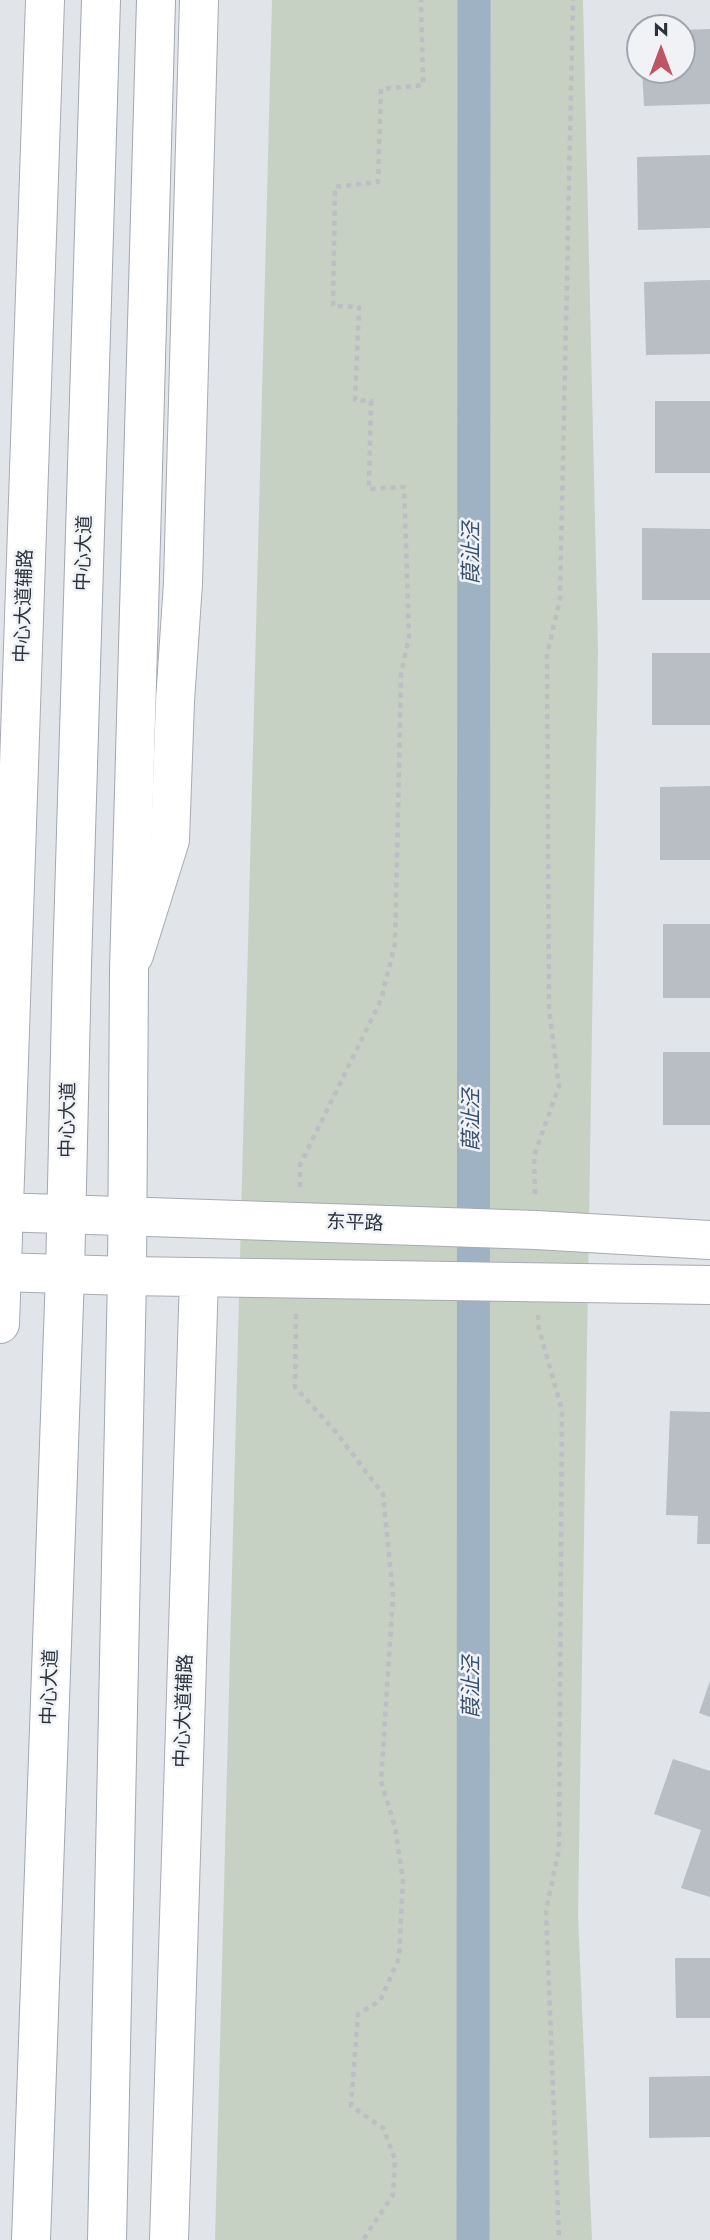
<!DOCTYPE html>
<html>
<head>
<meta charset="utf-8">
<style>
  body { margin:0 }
  #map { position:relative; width:710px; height:2240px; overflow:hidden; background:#e1e4e8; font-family:Jost,sans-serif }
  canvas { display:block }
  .north { position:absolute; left:626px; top:14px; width:70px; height:70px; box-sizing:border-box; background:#f0f2f6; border:2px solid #a1a5ac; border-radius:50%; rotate:0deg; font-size:19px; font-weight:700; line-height:28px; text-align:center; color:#2b323e }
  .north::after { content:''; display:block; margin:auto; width:24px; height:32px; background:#c05364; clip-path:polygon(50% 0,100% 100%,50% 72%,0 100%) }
</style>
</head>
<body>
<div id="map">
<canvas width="710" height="2240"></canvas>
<div class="north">N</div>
</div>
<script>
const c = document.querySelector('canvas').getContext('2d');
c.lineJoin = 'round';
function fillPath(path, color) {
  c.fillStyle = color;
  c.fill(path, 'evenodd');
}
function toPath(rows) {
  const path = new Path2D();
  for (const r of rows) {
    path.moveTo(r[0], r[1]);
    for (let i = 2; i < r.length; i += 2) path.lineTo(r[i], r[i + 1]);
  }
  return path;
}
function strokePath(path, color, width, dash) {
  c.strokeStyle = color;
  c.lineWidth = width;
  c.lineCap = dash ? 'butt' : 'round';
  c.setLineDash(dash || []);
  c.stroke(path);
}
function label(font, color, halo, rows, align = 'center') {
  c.font = font + ' Jost,"Noto Sans SC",sans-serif';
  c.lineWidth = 5;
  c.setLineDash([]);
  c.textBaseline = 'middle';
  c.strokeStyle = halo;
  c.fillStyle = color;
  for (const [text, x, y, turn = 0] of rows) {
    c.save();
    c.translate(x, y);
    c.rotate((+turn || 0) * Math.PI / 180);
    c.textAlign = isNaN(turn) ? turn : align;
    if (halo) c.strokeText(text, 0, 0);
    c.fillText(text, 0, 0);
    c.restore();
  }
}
fillPath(toPath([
  [272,0,583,0,598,650,578,1916,592,2240,215,2240]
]), '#c6d1c3');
strokePath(toPath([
  [473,2240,474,0]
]), '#9fb2c4', 33);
fillPath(toPath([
  [710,29,710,104,644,106,642,70,682,70,682,30],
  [710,155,710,228,638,230,637,157],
  [710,280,710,354,646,355,644,282],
  [655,401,710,401,710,473,655,473],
  [642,528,710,529,710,600,642,600],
  [652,653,710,653,710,725,652,725],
  [710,786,710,860,660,860,660,787],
  [663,924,710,924,710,998,663,998],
  [663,1052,710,1052,710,1125,663,1125],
  [670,1411,710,1412,710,1544,697,1544,698,1516,666,1515],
  [710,1681,710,1717,699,1713],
  [673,1759,710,1771,710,1897,681,1888,701,1830,654,1814],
  [675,1958,710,1958,710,2018,676,2018],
  [710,2076,710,2137,649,2138,649,2077]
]), '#b9bdc4');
const secondary = toPath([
  [134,955,170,840,175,701,183,583,199,0],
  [0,1212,536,1230,710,1240],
  [0,1272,127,1276,710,1285],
  [0,1324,45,0],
  [169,2240,199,1277]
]);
const primary = toPath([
  [31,2240,65,1274,72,965,101,0],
  [107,2240,127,1276,129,970,156,0]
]);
strokePath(secondary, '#a7abb2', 40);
strokePath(primary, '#a1a8b2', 40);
strokePath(toPath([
  [300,1187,300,1165,381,1000,395,944,401,674,409,636,404,487,369,489,371,401,355,400,359,307,333,306,335,187,378,182,381,89,423,85,421,0],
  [535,1194,534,1156,559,1086,549,1010,547,654,560,599,573,0],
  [296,1314,295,1387,335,1431,383,1494,393,1595,381,1781,395,1827,403,1880,399,1958,380,2001,358,2014,351,2106,383,2128,395,2159,393,2195,363,2240],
  [538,1315,539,1329,562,1410,559,1849,546,1911,559,2240]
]), '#bbbec3', 4.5, [5, 5]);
strokePath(secondary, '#fff', 38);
strokePath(primary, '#fff', 38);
label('19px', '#2b323e', '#f0f2f6', [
  ["中心大道",85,553,-88],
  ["中心大道辅路",25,606,-88],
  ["中心大道",69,1120,-89],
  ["东平路",355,1224,2],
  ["中心大道",51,1687,-88],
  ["中心大道辅路",185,1711,-88]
]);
label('italic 21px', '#39516e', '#f0f2f6', [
  ["葭沚泾",473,553,-90],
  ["葭沚泾",473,1120,-90],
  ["葭沚泾",473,1687,-90]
]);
</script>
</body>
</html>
